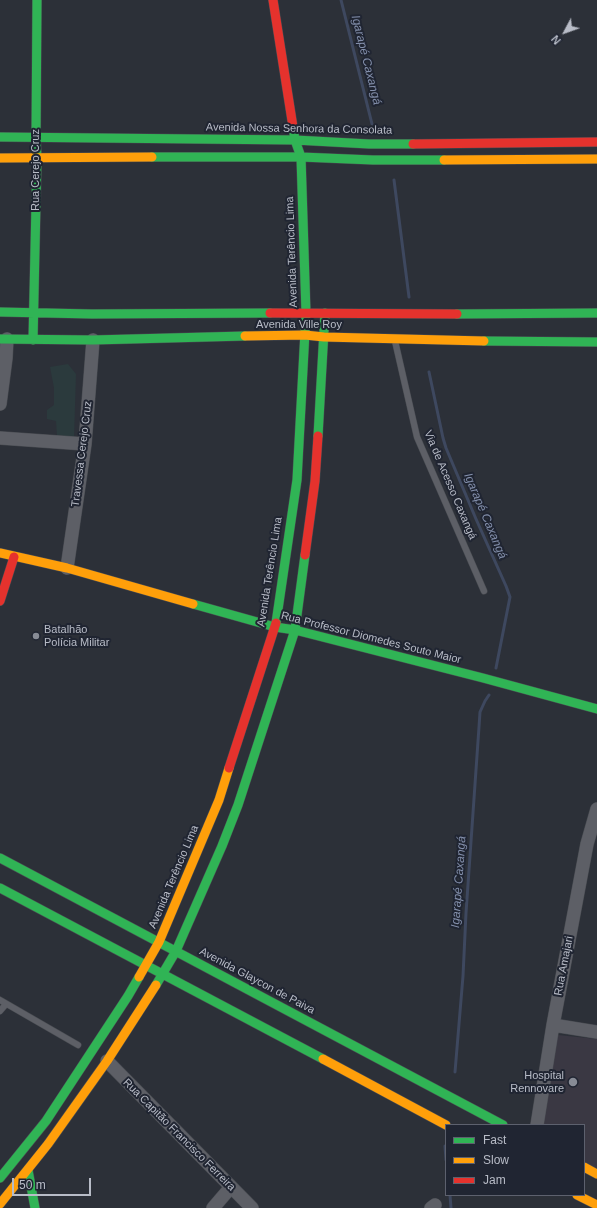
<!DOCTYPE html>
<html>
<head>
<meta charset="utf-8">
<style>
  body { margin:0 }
  #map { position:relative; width:597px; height:1208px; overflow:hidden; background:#2c3038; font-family:Arial,sans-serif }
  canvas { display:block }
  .legend { position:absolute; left:445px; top:1124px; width:140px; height:72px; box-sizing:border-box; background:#202532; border:1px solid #5d616e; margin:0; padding:5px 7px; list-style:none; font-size:12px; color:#b8bcc7 }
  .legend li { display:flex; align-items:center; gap:8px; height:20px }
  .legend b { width:20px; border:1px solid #5d616e }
  .north { position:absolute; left:545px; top:12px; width:40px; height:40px; -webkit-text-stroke:3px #202532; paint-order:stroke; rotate:229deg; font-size:11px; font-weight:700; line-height:16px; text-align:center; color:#b8bcc7 }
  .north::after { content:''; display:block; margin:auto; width:14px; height:18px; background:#b8bcc7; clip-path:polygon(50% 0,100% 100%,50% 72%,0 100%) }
  .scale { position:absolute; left:12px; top:1178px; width:79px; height:18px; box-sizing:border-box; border:2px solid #b8bcc7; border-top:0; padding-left:5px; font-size:12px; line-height:14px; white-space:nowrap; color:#b8bcc7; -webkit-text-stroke:3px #202532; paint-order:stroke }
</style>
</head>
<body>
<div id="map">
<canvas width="597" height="1208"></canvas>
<ul class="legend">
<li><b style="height:5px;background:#30b455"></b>Fast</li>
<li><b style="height:5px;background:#ff9f0a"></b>Slow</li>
<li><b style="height:5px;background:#e5322d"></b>Jam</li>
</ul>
<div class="north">N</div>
<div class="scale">50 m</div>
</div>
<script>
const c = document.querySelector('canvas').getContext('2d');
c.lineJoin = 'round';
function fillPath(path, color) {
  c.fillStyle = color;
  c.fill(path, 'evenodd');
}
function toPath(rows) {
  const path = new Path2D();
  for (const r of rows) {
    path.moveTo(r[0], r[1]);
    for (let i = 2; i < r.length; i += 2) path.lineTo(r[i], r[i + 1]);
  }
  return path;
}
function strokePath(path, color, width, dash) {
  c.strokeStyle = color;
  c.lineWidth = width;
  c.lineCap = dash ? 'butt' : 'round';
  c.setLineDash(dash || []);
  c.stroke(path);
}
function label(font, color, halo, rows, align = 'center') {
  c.font = font + ' Arial,sans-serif';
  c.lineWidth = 4;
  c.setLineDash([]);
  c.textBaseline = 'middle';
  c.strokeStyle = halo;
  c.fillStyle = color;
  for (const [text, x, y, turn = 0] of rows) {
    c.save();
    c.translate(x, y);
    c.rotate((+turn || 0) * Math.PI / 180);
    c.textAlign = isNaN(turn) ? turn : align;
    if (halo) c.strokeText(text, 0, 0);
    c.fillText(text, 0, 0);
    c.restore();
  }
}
fillPath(toPath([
  [558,1035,597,1039,597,1174,584,1167,584,1125,539,1125]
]), '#3a3843');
fillPath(toPath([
  [68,364,76,374,74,438,57,436,56,421,47,419,47,410,54,405,54,388,50,367]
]), '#2b3a3d');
strokePath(toPath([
  [341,0,372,124],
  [394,180,409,297],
  [429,372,443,438,446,448,476,519,506,586,510,597,496,668],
  [455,1072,463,976,466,913,479,727,480,712,485,701,489,695],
  [445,1146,446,1160],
  [450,1195,451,1208]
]), '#3e485f', 3);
const lane = toPath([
  [395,341,417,437,484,591],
  [0,1000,78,1045],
  [0,1011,6,1004]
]);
const street = toPath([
  [0,404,6,358,7,339],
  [0,438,85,444],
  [67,568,85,444,93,340],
  [553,1025,597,1032],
  [107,1061,252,1208],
  [537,1125,553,1025,587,844,597,809],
  [213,1208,231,1187],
  [431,1208,435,1205]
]);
const fast = toPath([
  [0,137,295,140,369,144,413,144],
  [152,157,301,157,373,160,444,160],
  [0,312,92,314,270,313],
  [457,314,597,313],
  [0,339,93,340,245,336],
  [33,340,37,158,36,137,37,0],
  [484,341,597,342],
  [318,436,325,313],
  [193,604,275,627,295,630,483,678,597,709],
  [276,623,297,480,306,313,301,157,295,140,293,127],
  [0,858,503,1125],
  [0,888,323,1059],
  [156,985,176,951,222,846,238,805,295,630,305,555],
  [28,1170,35,1208],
  [0,1178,46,1121,128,996,139,977]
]);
const slow = toPath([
  [0,158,152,157],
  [444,160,597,159],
  [245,336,305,335,324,337,484,341],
  [0,553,67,568,193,604],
  [139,977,159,942,219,800,229,768],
  [323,1059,446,1125],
  [584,1167,597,1174],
  [577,1195,597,1205],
  [0,1204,48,1144,107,1061,156,985]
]);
const jam = toPath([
  [273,0,293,127],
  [413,144,597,142],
  [270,313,457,314],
  [305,555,315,481,318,436],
  [0,601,14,557],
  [229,768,276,623]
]);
strokePath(lane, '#484b51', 7);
strokePath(street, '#484b51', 14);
strokePath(fast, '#484b51', 10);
strokePath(slow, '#484b51', 10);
strokePath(jam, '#484b51', 10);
strokePath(lane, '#5d5f66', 6);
strokePath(street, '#5d5f66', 13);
strokePath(fast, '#30b455', 9);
strokePath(slow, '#ff9f0a', 9);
strokePath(jam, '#e5322d', 9);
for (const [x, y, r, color] of [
  [36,636,4,"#878b95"],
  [573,1082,5,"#878b95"]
]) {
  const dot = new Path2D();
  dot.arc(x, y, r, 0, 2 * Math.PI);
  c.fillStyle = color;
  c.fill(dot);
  strokePath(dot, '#202532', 1.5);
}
label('11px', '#b8bcc7', '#202532', [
  ["Avenida Nossa Senhora da Consolata",299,129,1],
  ["Rua Cerejo Cruz",36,170,-90],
  ["Avenida Terêncio Lima",292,252,-92],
  ["Avenida Ville Roy",299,325],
  ["Travessa Cerejo Cruz",82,454,-83],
  ["Via de Acesso Caxangá",450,485,67],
  ["Avenida Terêncio Lima",270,572,-81],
  ["Rua Professor Diomedes Souto Maior",371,638,14],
  ["Avenida Terêncio Lima",174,877,-67],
  ["Rua Amajari",564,966,-79],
  ["Avenida Glaycon de Paiva",257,981,28],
  ["Rua Capitão Francisco Ferreira",179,1135,45]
]);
label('11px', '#b8bcc7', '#202532', [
  ["Batalhão",44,630],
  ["Polícia Militar",44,643],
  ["Hospital",564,1076,"right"],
  ["Rennovare",564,1089,"right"]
], 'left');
label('italic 12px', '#838fab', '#202532', [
  ["Igarapé Caxangá",366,60,76],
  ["Igarapé Caxangá",485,516,67],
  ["Igarapé Caxangá",459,882,-86]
]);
</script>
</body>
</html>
